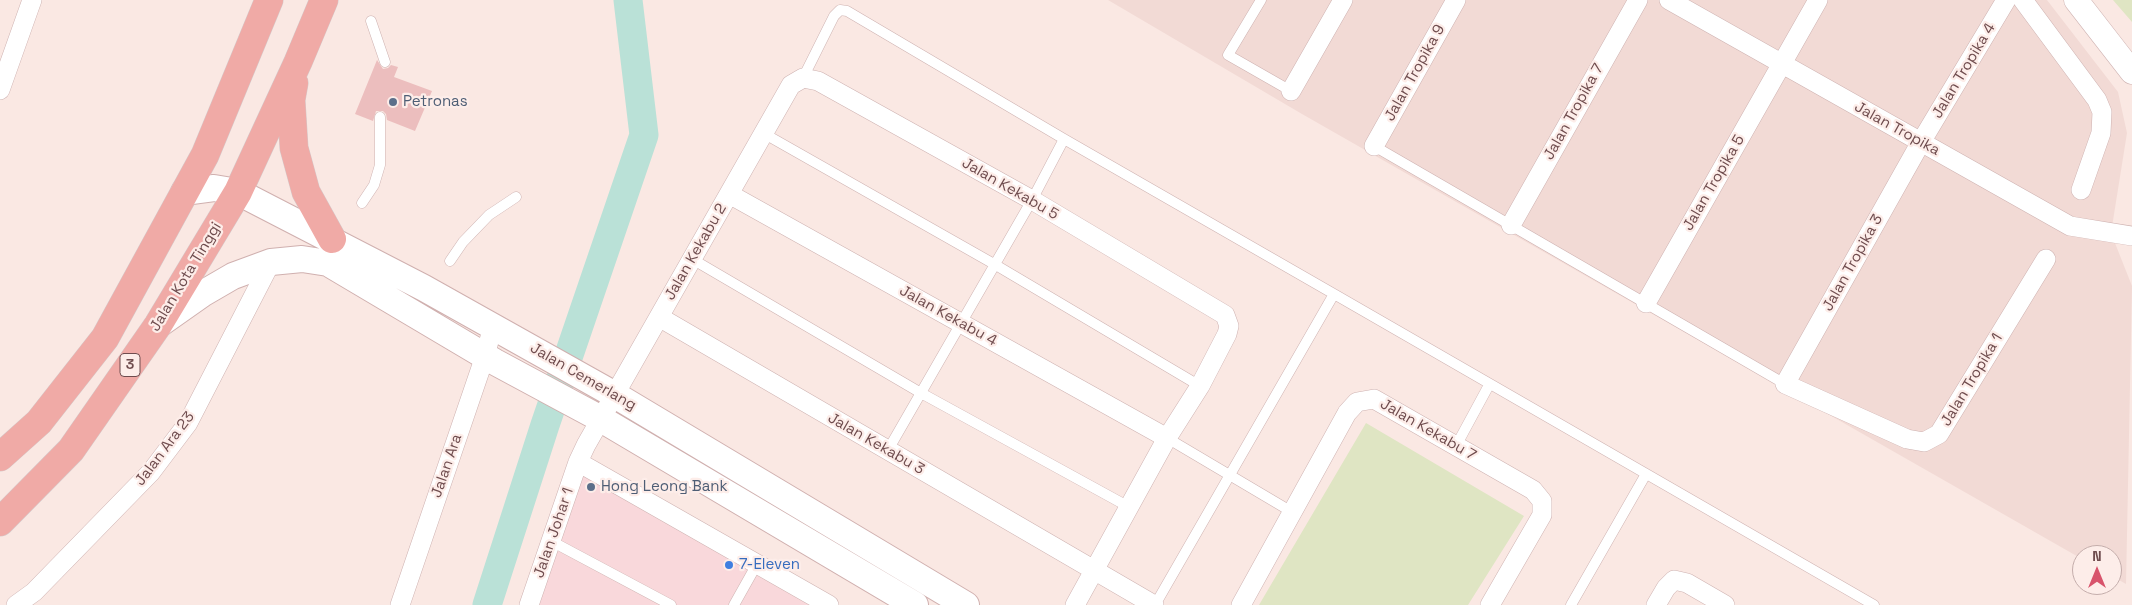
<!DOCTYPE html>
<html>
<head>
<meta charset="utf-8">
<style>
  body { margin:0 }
  #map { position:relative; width:2132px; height:605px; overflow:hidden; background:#fae8e3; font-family:"Space Grotesk",sans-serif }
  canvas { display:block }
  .north { position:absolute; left:2072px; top:545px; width:50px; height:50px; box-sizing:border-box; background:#fdede9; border:1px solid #c4adab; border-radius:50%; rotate:0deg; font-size:14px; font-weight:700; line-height:20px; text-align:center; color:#6f4c4e }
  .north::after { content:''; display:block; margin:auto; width:18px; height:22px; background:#d8546c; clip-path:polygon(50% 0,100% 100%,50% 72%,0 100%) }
</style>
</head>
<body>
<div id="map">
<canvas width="2132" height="605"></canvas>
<div class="north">N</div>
</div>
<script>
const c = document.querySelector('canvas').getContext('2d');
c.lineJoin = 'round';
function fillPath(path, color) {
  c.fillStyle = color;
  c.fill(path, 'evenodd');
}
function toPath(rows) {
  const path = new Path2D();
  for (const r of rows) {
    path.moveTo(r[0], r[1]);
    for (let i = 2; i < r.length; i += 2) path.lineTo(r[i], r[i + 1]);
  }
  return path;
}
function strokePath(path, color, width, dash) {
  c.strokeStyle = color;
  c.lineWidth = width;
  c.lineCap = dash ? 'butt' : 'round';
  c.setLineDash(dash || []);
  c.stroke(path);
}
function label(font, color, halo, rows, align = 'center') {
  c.font = font + ' "Space Grotesk",sans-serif';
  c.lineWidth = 4.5;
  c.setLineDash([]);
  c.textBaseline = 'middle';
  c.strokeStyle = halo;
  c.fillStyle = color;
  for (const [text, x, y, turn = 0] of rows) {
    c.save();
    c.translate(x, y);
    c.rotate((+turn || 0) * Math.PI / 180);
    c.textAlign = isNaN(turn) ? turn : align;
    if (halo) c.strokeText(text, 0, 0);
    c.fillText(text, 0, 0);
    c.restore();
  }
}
fillPath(toPath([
  [1108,0,2047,0,2118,92,2127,133,2111,233,2132,286,2126,584,2112,576,2112,555,2082,555,2082,559,1302,114]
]), '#f2dad5');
fillPath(toPath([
  [581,470,818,605,536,605]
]), '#f9d8db');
fillPath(toPath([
  [2113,0,2132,0,2132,22],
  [1366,423,1524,516,1468,605,1259,605]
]), '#dfe5c3');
strokePath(toPath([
  [487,605,545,425,644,135,628,0]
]), '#bae1d7', 29);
fillPath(toPath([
  [377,60,383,69,388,68,391,65,398,67,394,77,432,91,415,131,387,120,386,114,383,111,376,111,373,121,355,114]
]), '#ecbebe');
const service = toPath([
  [1261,0,1228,55,1291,91],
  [371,21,385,62],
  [803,78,834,16,840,10,847,11,1064,139,1334,294],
  [763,133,994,264,1200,386],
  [1374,146,1785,384],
  [362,203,374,185,380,165,380,117],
  [692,259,921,393,1129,507],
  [450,261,463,242,489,215,516,197],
  [1167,438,1292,512],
  [1456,446,1489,385],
  [888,450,1032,200,1064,139],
  [551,541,671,605],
  [734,605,757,564],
  [1155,605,1334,294,1874,605],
  [1571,605,1646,474]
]);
const minor = toPath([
  [1669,0,2070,226,2132,236],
  [2006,0,1921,142,1785,384,1907,439,1924,442,1939,434,2046,259],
  [2023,0,2097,100,2102,112,2101,133,2081,190],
  [0,90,32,0],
  [1291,91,1343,0],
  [1374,146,1456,0],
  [729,194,1167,438],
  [1511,225,1638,0],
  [1646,303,1818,0],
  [659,317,1154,605],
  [578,462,829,605],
  [16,605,34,592,151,472,188,423,271,262],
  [400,605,485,356,493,326],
  [529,605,578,462,586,445,791,85,803,78,818,81,1032,200,1225,315,1229,326,1227,334,1200,386,1167,438,1075,605],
  [1241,605,1347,413,1357,402,1374,399,1533,490,1542,501,1542,515,1490,605],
  [1656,605,1666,588,1674,580,1687,583,1725,605]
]);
const tertiary = toPath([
  [2076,0,2132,72]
]);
const secondary = toPath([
  [184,192,214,188,238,192,424,288,615,395,966,605],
  [158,325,202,294,233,276,271,262,302,259,328,263,495,362,601,419,915,605]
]);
const trunk = toPath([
  [294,83,291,100,294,148,306,192,332,239],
  [0,457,39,422,105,338,205,155,269,0],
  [0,522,71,450,158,325,238,192,298,62,324,0]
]);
strokePath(service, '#ceb2b1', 11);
strokePath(minor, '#ceb2b1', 20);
strokePath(tertiary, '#ceb2b1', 25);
strokePath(secondary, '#d0b0af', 28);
strokePath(trunk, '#d4c9ca', 29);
strokePath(service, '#fff', 10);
strokePath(minor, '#fff', 19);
strokePath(tertiary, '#fff', 24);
strokePath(secondary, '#fff', 26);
strokePath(trunk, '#f0aaa6', 28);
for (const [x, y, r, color] of [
  [393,102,5,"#5c6f8a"],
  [591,487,5,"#5c6f8a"],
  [729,565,5,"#3f7fe0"]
]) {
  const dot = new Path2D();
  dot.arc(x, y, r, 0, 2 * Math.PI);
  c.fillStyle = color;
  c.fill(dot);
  strokePath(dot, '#fdede9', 2);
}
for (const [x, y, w] of [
  [130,365,20]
]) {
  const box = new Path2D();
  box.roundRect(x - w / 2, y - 11.5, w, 23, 4);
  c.fillStyle = '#fdede9';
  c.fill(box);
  strokePath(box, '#6f4c4e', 1);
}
label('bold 14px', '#6f4c4e', null, [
  ["3",130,365]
]);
label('15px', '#6f4c4e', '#fdede9', [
  ["Jalan Tropika 4",1964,71,-59],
  ["Jalan Tropika 9",1415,73,-61],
  ["Jalan Tropika 7",1574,112,-61],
  ["Jalan Tropika",1897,129,29],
  ["Jalan Tropika 5",1714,183,-60],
  ["Jalan Kekabu 5",1010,189,30],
  ["Jalan Kekabu 2",696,252,-60],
  ["Jalan Tropika 3",1853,263,-61],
  ["Jalan Kota Tinggi",186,277,-59],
  ["Jalan Kekabu 4",948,316,29],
  ["Jalan Cemerlang",583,377,30],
  ["Jalan Tropika 1",1972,380,-59],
  ["Jalan Kekabu 7",1428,430,30],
  ["Jalan Kekabu 3",876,444,30],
  ["Jalan Ara 23",165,449,-53],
  ["Jalan Ara",447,466,-71],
  ["Jalan Johar 1",554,533,-71]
]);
label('15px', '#4e5e75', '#fdede9', [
  ["Petronas",403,102],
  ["Hong Leong Bank",601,487]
], 'left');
label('15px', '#366cbe', '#fdede9', [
  ["7-Eleven",739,565]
], 'left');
</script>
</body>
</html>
